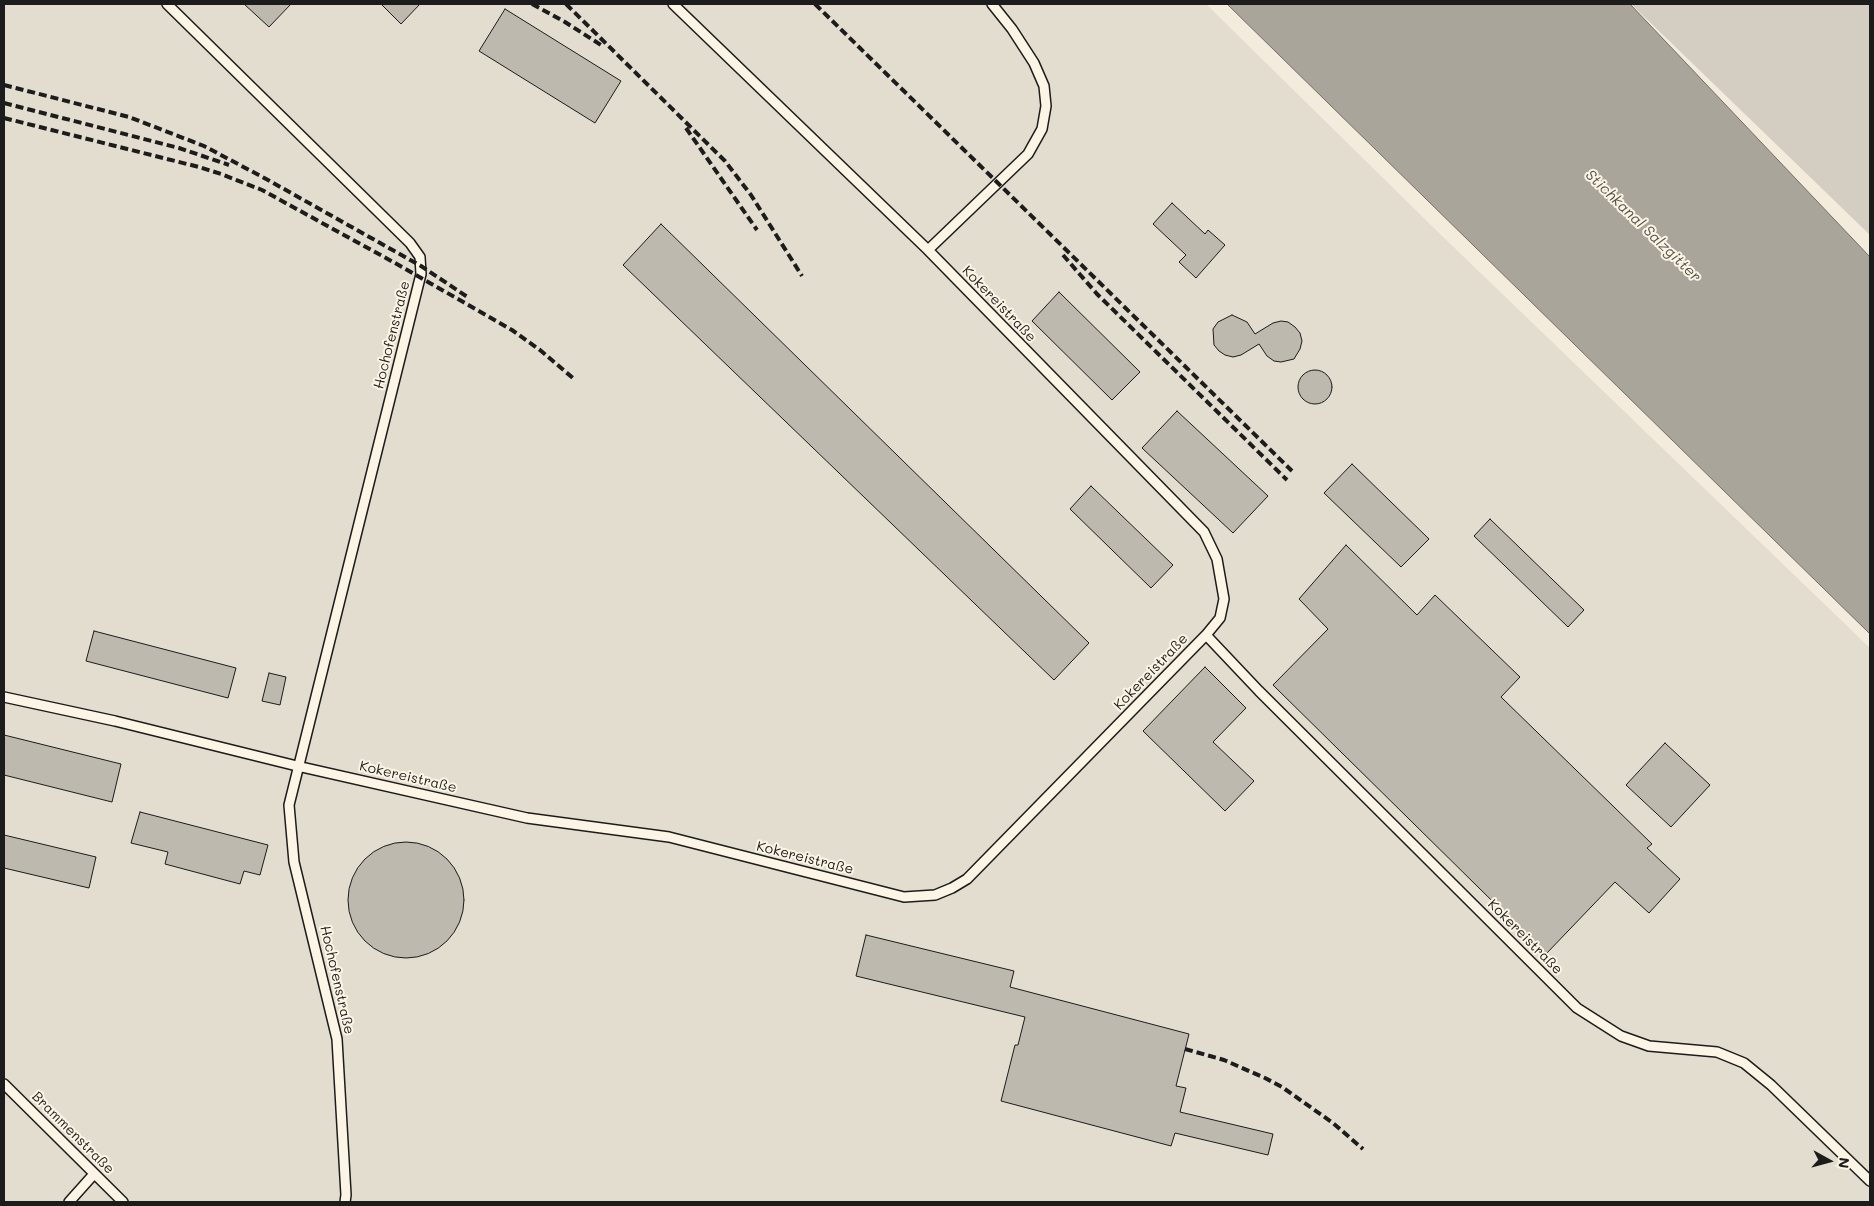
<!DOCTYPE html>
<html>
<head>
<meta charset="utf-8">
<style>
  body { margin:0 }
  #map { position:relative; width:1874px; height:1206px; overflow:hidden; background:#f3ecdd; font-family:Mali,sans-serif }
  canvas { display:block }
  .frame { position:absolute; inset:0; border:5px solid #1c1c1c; pointer-events:none }
  .north { position:absolute; left:1804px; top:1136px; width:50px; height:50px; -webkit-text-stroke:4px #fcf5e5; paint-order:stroke; rotate:97deg; font-size:14px; font-weight:700; line-height:20px; text-align:center; color:#1c1c1c }
  .north::after { content:''; display:block; margin:auto; width:18px; height:22px; background:#1c1c1c; clip-path:polygon(50% 0,100% 100%,50% 72%,0 100%) }
</style>
</head>
<body>
<div id="map">
<canvas width="1874" height="1206"></canvas>
<div class="frame"></div>
<div class="north">N</div>
</div>
<script>
const c = document.querySelector('canvas').getContext('2d');
c.lineJoin = 'round';
function fillPath(path, color) {
  c.fillStyle = color;
  c.fill(path, 'evenodd');
}
function toPath(rows) {
  const path = new Path2D();
  for (const r of rows) {
    if (r.length === 3) {
      path.moveTo(r[0] + r[2], r[1]);
      path.arc(r[0], r[1], r[2], 0, 2 * Math.PI);
      continue;
    }
    path.moveTo(r[0], r[1]);
    for (let i = 2; i < r.length; i += 2) path.lineTo(r[i], r[i + 1]);
  }
  return path;
}
function strokePath(path, color, width, dash) {
  c.strokeStyle = color;
  c.lineWidth = width;
  c.lineCap = dash ? 'butt' : 'round';
  c.setLineDash(dash || []);
  c.stroke(path);
}
function label(font, color, halo, rows, align = 'center') {
  c.font = font + ' Mali,sans-serif';
  c.lineWidth = 4;
  c.setLineDash([]);
  c.textBaseline = 'middle';
  c.strokeStyle = halo;
  c.fillStyle = color;
  for (const [text, x, y, turn = 0] of rows) {
    c.save();
    c.translate(x, y);
    c.rotate((+turn || 0) * Math.PI / 180);
    c.textAlign = isNaN(turn) ? turn : align;
    if (halo) c.strokeText(text, 0, 0);
    c.fillText(text, 0, 0);
    c.restore();
  }
}
fillPath(toPath([
  [4,4,1206,4,1438,232,1870,648,1870,1202,4,1202]
]), '#e3ddcf');
fillPath(toPath([
  [1631,4,1870,4,1870,235]
]), '#d3cec1');
const water = toPath([
  [1227,4,1630,4,1870,257,1870,634,1227,4]
]);
fillPath(water, '#aaa59b');
strokePath(water, '#716e68', 1);
const building = toPath([
  [244,4,291,4,269,27,244,4],
  [381,4,420,4,401,24,381,4],
  [505,9,621,81,595,123,479,51,505,9],
  [1172,203,1205,234,1208,230,1225,245,1196,278,1179,262,1186,255,1153,224,1172,203],
  [661,224,1089,643,1054,680,623,265,661,224],
  [1059,292,1140,372,1112,400,1032,321,1059,292],
  [1232,315,1247,322,1255,334,1273,323,1281,321,1288,322,1295,327,1300,333,1302,341,1300,349,1294,359,1281,362,1274,361,1267,356,1259,344,1241,355,1233,357,1225,355,1219,351,1214,345,1213,329,1218,322,1232,315],
  [1315,387,17],
  [1177,411,1268,496,1233,533,1142,448,1177,411],
  [1352,464,1429,539,1401,567,1324,493,1352,464],
  [1091,486,1173,565,1151,588,1070,509,1091,486],
  [1490,519,1584,610,1568,627,1474,536,1490,519],
  [1346,545,1417,615,1435,595,1520,677,1501,697,1652,844,1647,848,1680,879,1649,913,1615,882,1546,954,1273,685,1328,629,1299,599,1346,545],
  [94,631,236,668,228,698,86,661,94,631],
  [1205,667,1246,708,1213,742,1254,781,1225,811,1143,731,1205,667],
  [269,673,286,677,280,705,262,701,269,673],
  [4,735,121,764,112,802,4,775,4,735],
  [1665,743,1710,785,1671,827,1626,785,1665,743],
  [140,812,268,845,260,875,244,871,240,884,165,864,168,852,131,843,140,812],
  [4,835,96,857,89,888,4,868,4,835],
  [406,900,58],
  [866,935,1014,971,1010,987,1189,1034,1176,1086,1186,1088,1180,1112,1273,1134,1268,1155,1175,1133,1171,1146,1001,1101,1015,1045,1018,1045,1025,1017,856,976,866,935]
]);
fillPath(building, '#beb9ae');
strokePath(building, '#1c1c1c', 1);
const service = toPath([
  [167,4,410,243,420,257,421,274,289,805,294,862,337,1039,346,1195,345,1202],
  [928,250,1028,154,1042,129,1046,106,1044,86,1034,63,1012,29,992,4],
  [1206,635,1259,691,1577,1008,1621,1036,1649,1046,1717,1052,1744,1063,1771,1085,1870,1181],
  [4,697,115,721,297,766,527,818,669,837,904,897,935,895,952,888,967,879,1206,635,1220,618,1224,599,1217,559,1204,532,928,250,673,4],
  [4,1084,123,1202],
  [69,1202,94,1174]
]);
strokePath(service, '#1c1c1c', 12);
strokePath(service, '#fcf5e5', 9);
strokePath(toPath([
  [532,4,565,22,601,45],
  [566,4,725,161,751,195,802,276],
  [815,4,1292,471],
  [4,85,129,117,204,146,268,180,421,266,469,298],
  [4,103,179,148,229,165],
  [4,118,199,167,221,174,262,190,395,263,512,330,540,350,574,379],
  [686,128,757,230],
  [1063,255,1097,294,1287,480],
  [1185,1049,1224,1060,1265,1078,1282,1087,1333,1123,1363,1149]
]), '#1c1c1c', 4, [8, 4]);
label('14px', '#1c1c1c', '#fcf5e5', [
  ["Kokereistraße",999,304,46],
  ["Hochofenstraße",392,335,-76],
  ["Kokereistraße",1151,672,-46],
  ["Kokereistraße",408,777,13],
  ["Kokereistraße",805,858,14],
  ["Kokereistraße",1525,937,45],
  ["Hochofenstraße",337,980,77],
  ["Brammenstraße",73,1133,45]
]);
label('italic 15px', '#55534f', '#fcf5e5', [
  ["Stichkanal Salzgitter",1643,226,44]
]);
</script>
</body>
</html>
